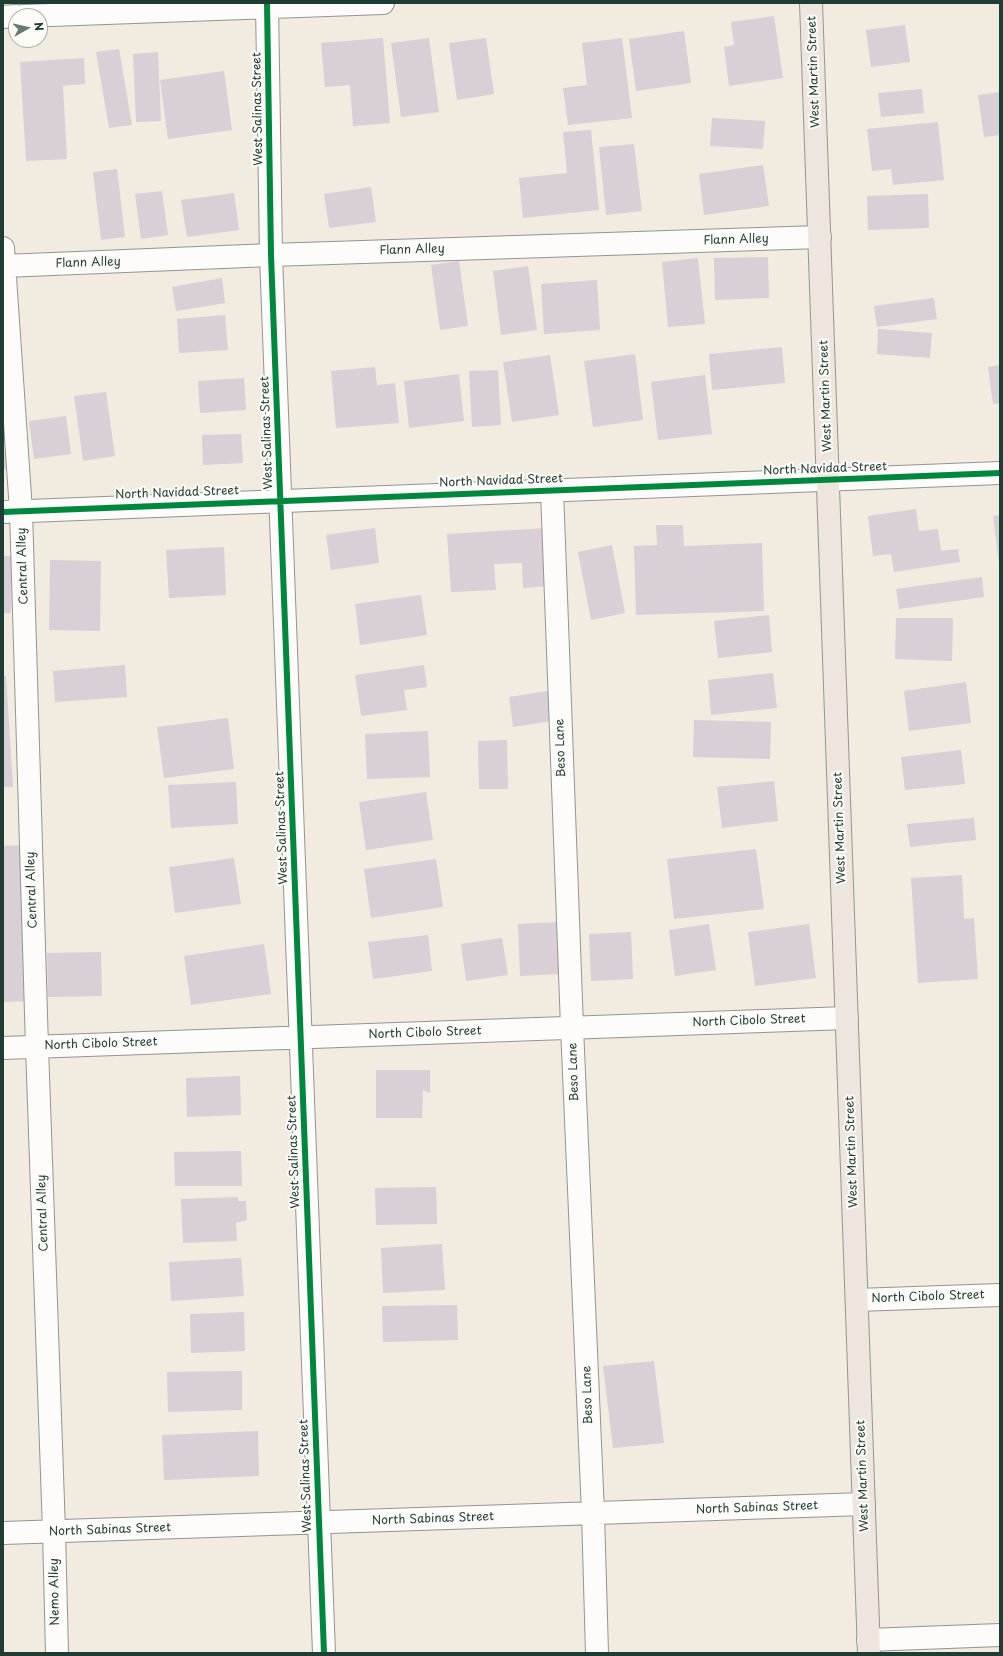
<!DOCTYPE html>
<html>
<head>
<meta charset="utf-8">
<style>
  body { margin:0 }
  #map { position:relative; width:1003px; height:1656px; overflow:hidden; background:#f1ebe0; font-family:"Playpen Sans",sans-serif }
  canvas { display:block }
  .frame { position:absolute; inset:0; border:4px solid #1f3d34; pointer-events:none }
  .north { position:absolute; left:8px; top:8px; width:40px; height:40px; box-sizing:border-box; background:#fdfcf7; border:1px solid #a4b0a9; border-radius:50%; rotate:82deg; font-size:11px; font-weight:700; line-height:16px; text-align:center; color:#1f3d34 }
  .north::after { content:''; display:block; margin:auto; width:14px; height:18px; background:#687a70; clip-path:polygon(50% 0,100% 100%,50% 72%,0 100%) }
</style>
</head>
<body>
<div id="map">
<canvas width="1003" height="1656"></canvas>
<div class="frame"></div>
<div class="north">N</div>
</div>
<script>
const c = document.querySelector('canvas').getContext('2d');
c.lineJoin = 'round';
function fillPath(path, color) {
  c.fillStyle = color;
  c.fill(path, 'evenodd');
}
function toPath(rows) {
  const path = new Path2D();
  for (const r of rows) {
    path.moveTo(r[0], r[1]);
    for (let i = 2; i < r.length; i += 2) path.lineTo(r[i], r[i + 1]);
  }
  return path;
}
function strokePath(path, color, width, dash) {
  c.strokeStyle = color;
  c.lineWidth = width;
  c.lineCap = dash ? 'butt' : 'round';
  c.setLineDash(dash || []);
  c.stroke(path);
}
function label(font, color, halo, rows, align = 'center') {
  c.font = font + ' "Playpen Sans",sans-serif';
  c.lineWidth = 4;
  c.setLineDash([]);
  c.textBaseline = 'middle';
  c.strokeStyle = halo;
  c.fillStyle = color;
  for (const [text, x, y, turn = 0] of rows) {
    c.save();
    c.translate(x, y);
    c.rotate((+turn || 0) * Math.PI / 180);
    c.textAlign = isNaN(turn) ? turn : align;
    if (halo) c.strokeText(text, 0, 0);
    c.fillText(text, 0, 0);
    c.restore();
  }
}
fillPath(toPath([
  [774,16,783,78,729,86,724,47,734,45,731,22],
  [905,25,910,62,871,67,866,30],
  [684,31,691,83,636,91,629,39],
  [383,38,390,123,353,126,350,85,325,87,321,43],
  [429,38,439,112,401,117,391,43],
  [486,38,494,94,457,100,449,43],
  [622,38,632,118,568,125,563,88,587,85,582,43],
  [119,49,132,125,109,128,96,52],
  [158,52,161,121,136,122,133,54],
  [84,58,85,84,63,86,67,159,26,161,20,62],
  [224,71,232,130,168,139,160,80],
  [922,89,924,113,881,117,878,93],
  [1000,92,1000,135,984,137,978,95],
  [712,118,765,121,763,149,710,146],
  [938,122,944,180,893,185,891,169,872,171,867,129],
  [591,130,599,210,523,218,519,178,567,173,563,132],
  [634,144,642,211,606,215,599,147],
  [763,165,769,206,704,215,699,174],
  [117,169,125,237,101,240,93,172],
  [371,187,376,222,329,228,324,194],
  [162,191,168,235,141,239,135,194],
  [234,193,239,230,187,237,181,200],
  [928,194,929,228,868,230,867,196],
  [768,257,769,298,715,300,714,258],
  [698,258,705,324,668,327,662,262],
  [459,261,468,326,440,330,431,265],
  [528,266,537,330,501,335,493,271],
  [222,278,225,303,176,311,172,287],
  [597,280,600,330,544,334,541,284],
  [934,298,937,319,877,327,874,306],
  [225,315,228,350,179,353,177,319],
  [878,329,932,333,930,358,877,354],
  [782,347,785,383,712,390,709,354],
  [635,354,643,420,593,427,584,361],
  [550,355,559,415,512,422,503,362],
  [1000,365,1000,403,993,404,988,367],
  [375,367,377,385,395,383,399,423,336,428,331,371],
  [498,370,501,425,472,427,469,371],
  [459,374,464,421,409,428,404,381],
  [705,375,712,434,658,440,651,382],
  [244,378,246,410,200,413,198,381],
  [106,392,115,456,83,461,74,396],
  [66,416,71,454,34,459,29,421],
  [241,434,243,463,203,465,202,435],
  [3,443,8,469,3,469],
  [916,509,919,531,938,529,941,551,958,549,960,562,894,572,891,554,873,556,868,516],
  [1000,515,1000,563,999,563,993,516],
  [656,525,683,525,684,546,762,543,764,611,636,615,634,546,657,545],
  [375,528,379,563,331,570,326,535],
  [547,528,550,586,523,588,522,563,494,564,496,590,451,592,447,534],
  [612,545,625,613,591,620,578,552],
  [224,547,226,595,169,598,166,550],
  [3,556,11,556,11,613,3,613],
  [50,560,101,561,100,631,49,630],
  [982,577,984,597,899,609,896,589],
  [421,595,427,635,360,645,355,604],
  [769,615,772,652,718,658,714,621],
  [896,618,953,618,952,661,895,659],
  [125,665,127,697,55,702,53,671],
  [424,665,427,687,404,690,407,710,361,716,355,675],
  [773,673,777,708,711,715,708,680],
  [3,676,6,676,13,787,3,787],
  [966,682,971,723,909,731,904,691],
  [548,691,552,721,513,727,509,697],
  [228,718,234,769,164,778,157,727],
  [694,720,771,722,770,759,693,757],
  [428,731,430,777,367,779,365,734],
  [507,740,508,789,479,789,478,741],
  [961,750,965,784,905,790,901,757],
  [774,781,778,821,722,828,717,787],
  [236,782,238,824,171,828,168,785],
  [426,792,433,840,366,850,359,802],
  [974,818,976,840,910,847,907,824],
  [22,845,28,1001,3,1002,3,846],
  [756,849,764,909,674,919,667,859],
  [234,858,241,904,175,913,169,867],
  [436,859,443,907,371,918,364,869],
  [962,875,964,919,974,918,978,979,918,983,911,878],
  [557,922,560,974,520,976,518,924],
  [709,924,716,970,675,976,669,930],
  [809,924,816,978,755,986,748,932],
  [631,932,633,979,591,981,589,934],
  [428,935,432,971,373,979,368,942],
  [502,938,508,975,466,981,461,944],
  [264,944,271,994,191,1005,184,956],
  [101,952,102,996,48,997,47,953],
  [376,1070,430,1070,430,1093,423,1090,422,1118,376,1118],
  [240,1076,241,1115,187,1117,186,1078],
  [241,1151,242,1186,175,1186,174,1152],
  [436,1187,437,1224,376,1225,375,1188],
  [238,1197,238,1201,246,1201,247,1220,236,1223,237,1241,183,1243,181,1199],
  [442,1244,445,1290,383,1293,381,1248],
  [241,1258,244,1296,171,1301,169,1262],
  [457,1305,458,1340,383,1342,382,1306],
  [244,1312,245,1351,191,1353,190,1314],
  [654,1361,664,1443,613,1448,603,1366],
  [242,1371,242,1410,168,1412,167,1372],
  [258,1431,259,1476,164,1480,162,1435]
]), '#d8cfd7');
const minor = toPath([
  [267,3,271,255,324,1653],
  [23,16,383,3],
  [3,17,16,16],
  [3,248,21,511,37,1047,54,1531,57,1653],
  [4,266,271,255,820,237],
  [552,490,572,1027,593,1513,597,1653],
  [3,512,1000,473],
  [3,1048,847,1018],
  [857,1300,1000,1295],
  [3,1533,864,1504],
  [868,1640,1000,1635]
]);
const major = toPath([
  [811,3,869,1653]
]);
strokePath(minor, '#94958f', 24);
strokePath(major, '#94958f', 24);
strokePath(minor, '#fdfcfa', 22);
strokePath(major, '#eee6de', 22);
strokePath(toPath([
  [267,3,271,255,324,1653],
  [3,512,1000,473]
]), '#00873e', 6);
label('12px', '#1f3d34', '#fdfcf7', [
  ["West Martin Street",814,72,-92],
  ["West Salinas Street",258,109,-91],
  ["Flann Alley",736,240,-2],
  ["Flann Alley",412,250,-2],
  ["Flann Alley",88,263,-2],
  ["West Martin Street",826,396,-92],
  ["West Salinas Street",267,433,-92],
  ["North Navidad Street",825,469,-2],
  ["North Navidad Street",501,481,-2],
  ["North Navidad Street",177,493,-2],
  ["Central Alley",23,566,-92],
  ["Beso Lane",561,748,-92],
  ["West Salinas Street",282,828,-92],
  ["West Martin Street",840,828,-92],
  ["Central Alley",32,890,-92],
  ["North Cibolo Street",749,1021,-2],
  ["North Cibolo Street",425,1033,-2],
  ["North Cibolo Street",101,1044,-2],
  ["Beso Lane",574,1072,-92],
  ["West Salinas Street",294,1152,-92],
  ["West Martin Street",852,1152,-92],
  ["Central Alley",43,1213,-92],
  ["North Cibolo Street",928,1297,-2],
  ["Beso Lane",588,1395,-92],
  ["West Salinas Street",306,1476,-92],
  ["West Martin Street",863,1476,-92],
  ["North Sabinas Street",757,1508,-2],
  ["North Sabinas Street",433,1519,-2],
  ["North Sabinas Street",110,1530,-2],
  ["Nemo Alley",55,1592,-91]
]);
</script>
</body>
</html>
